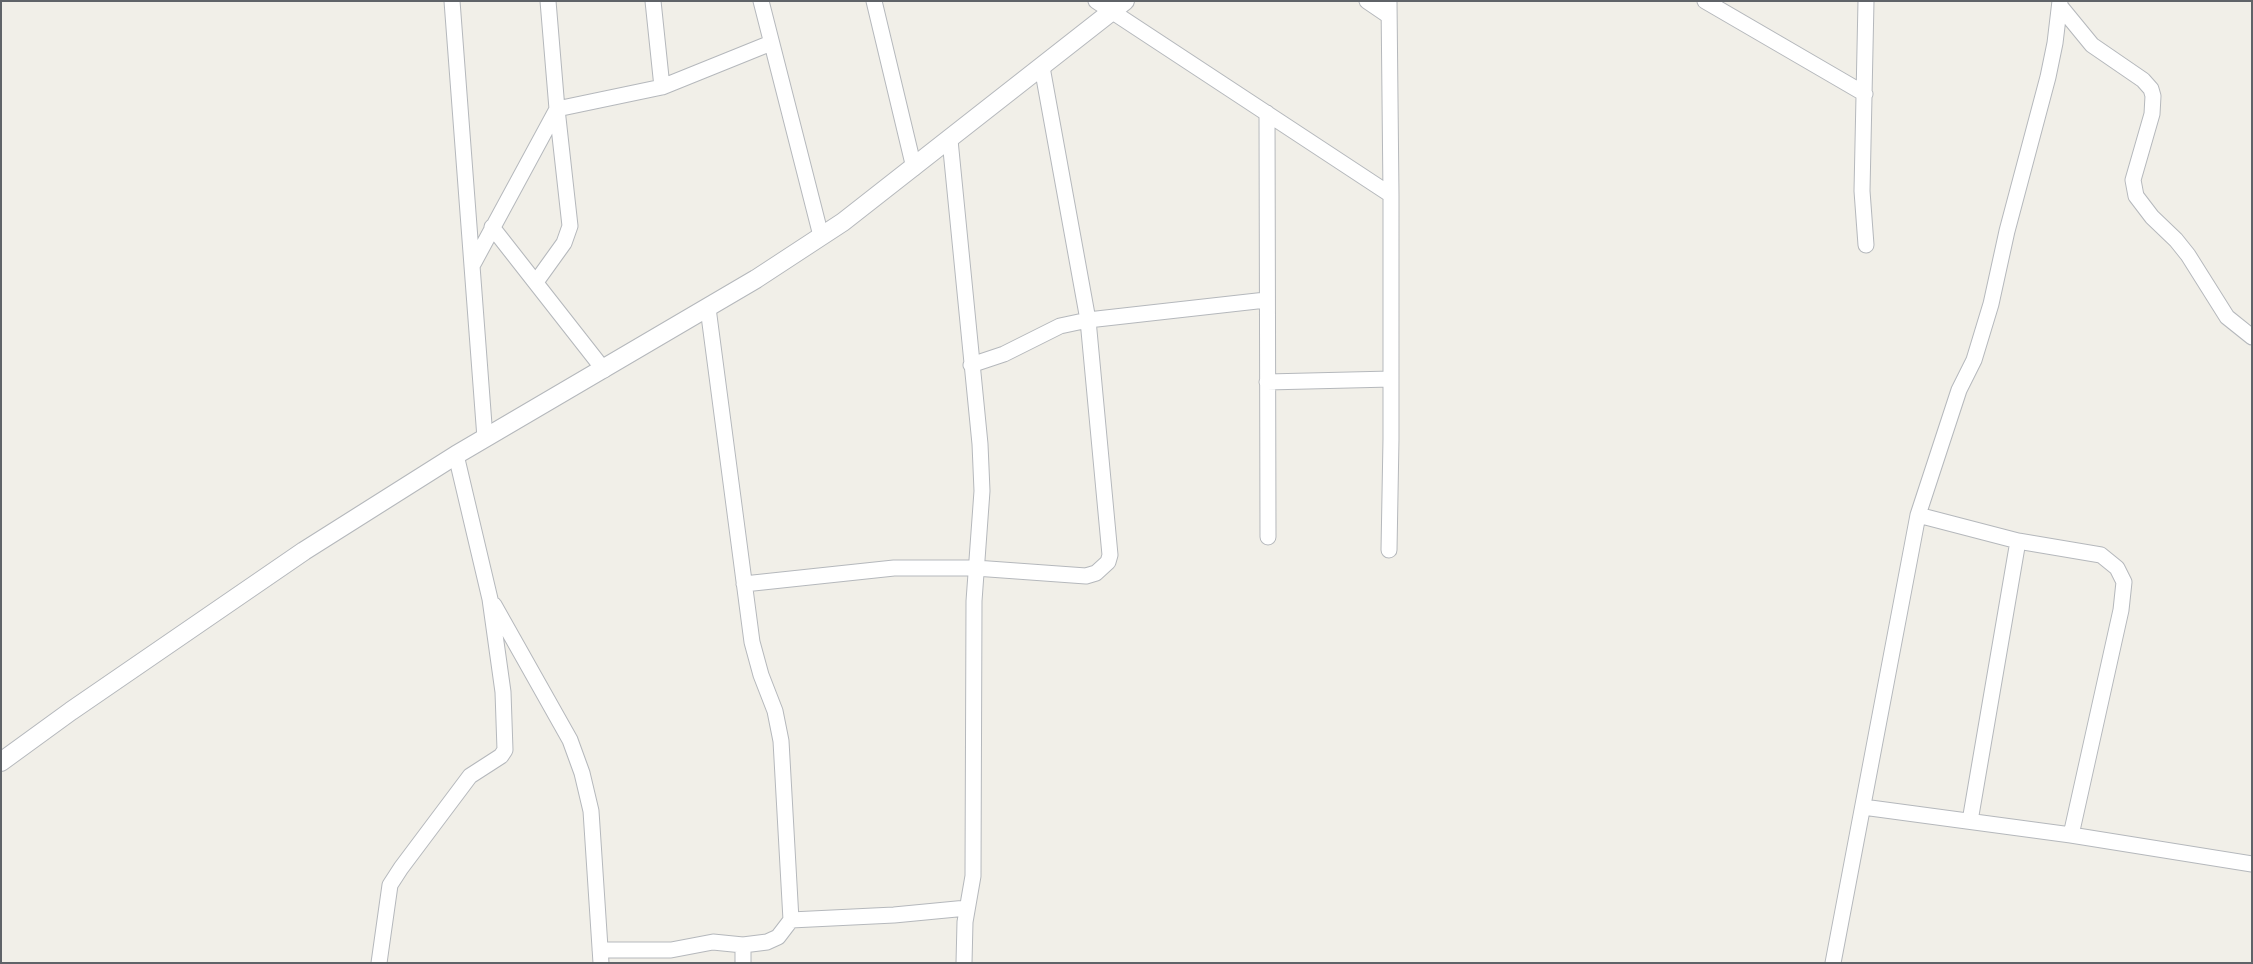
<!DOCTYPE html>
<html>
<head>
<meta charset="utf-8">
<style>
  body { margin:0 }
  #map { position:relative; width:2253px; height:964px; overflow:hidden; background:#f1efe8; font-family:Helvetica,sans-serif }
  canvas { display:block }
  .frame { position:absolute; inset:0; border:2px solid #5f6368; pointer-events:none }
</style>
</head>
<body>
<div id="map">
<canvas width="2253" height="964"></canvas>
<div class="frame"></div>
</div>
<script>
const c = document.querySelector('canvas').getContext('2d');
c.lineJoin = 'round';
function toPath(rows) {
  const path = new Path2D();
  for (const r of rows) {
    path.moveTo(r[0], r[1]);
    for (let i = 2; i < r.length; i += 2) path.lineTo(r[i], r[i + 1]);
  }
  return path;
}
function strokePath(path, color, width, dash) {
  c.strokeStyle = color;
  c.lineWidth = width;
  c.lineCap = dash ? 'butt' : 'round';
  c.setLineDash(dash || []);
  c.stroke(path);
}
const minor = toPath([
  [452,1,485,438],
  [653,1,662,87],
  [761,1,821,236],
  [874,1,914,168],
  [1096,1,1391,195],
  [1367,1,1389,16],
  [1705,1,1865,94],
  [2060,6,2092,45,2143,80,2151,89,2153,96,2152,114,2133,180,2136,196,2152,217,2176,240,2188,255,2227,317,2252,337],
  [1267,113,1268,537],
  [950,140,980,444,982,491,974,601,973,876,965,922,964,963],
  [492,227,604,370],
  [1866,245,1862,191,1866,1],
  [472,266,557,109,662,87,771,43],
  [536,282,564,243,570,226,557,109,548,1],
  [971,365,1004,354,1060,326,1088,320,1266,300],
  [1267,382,1391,379],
  [1918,515,2018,541,2101,555,2117,568,2124,582,2121,610,2071,835],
  [1389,550,1391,439,1391,195,1389,1],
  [744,584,894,568,975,568,1086,576,1096,573,1108,562,1110,555,1088,320,1042,67],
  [494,605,570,740,582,773,591,811,601,963],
  [1863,807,2071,835,2252,864],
  [1970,821,2018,541],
  [791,920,894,915,967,908],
  [743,945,743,963],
  [600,950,671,950,713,942,743,945,767,942,778,937,791,920,781,741,775,711,761,675,752,642,708,308],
  [379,963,390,885,401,868,470,776,501,756,505,750,503,692,490,599,456,455],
  [1833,963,1918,515,1959,390,1974,360,1991,304,2007,231,2048,77,2055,43,2060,1]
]);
const tertiary = toPath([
  [1,762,71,711,304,551,456,455,756,279,843,222,1125,1]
]);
strokePath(minor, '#b5b8bc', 17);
strokePath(tertiary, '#b5b8bc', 20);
strokePath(minor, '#fff', 15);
strokePath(tertiary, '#fff', 18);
</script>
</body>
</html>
